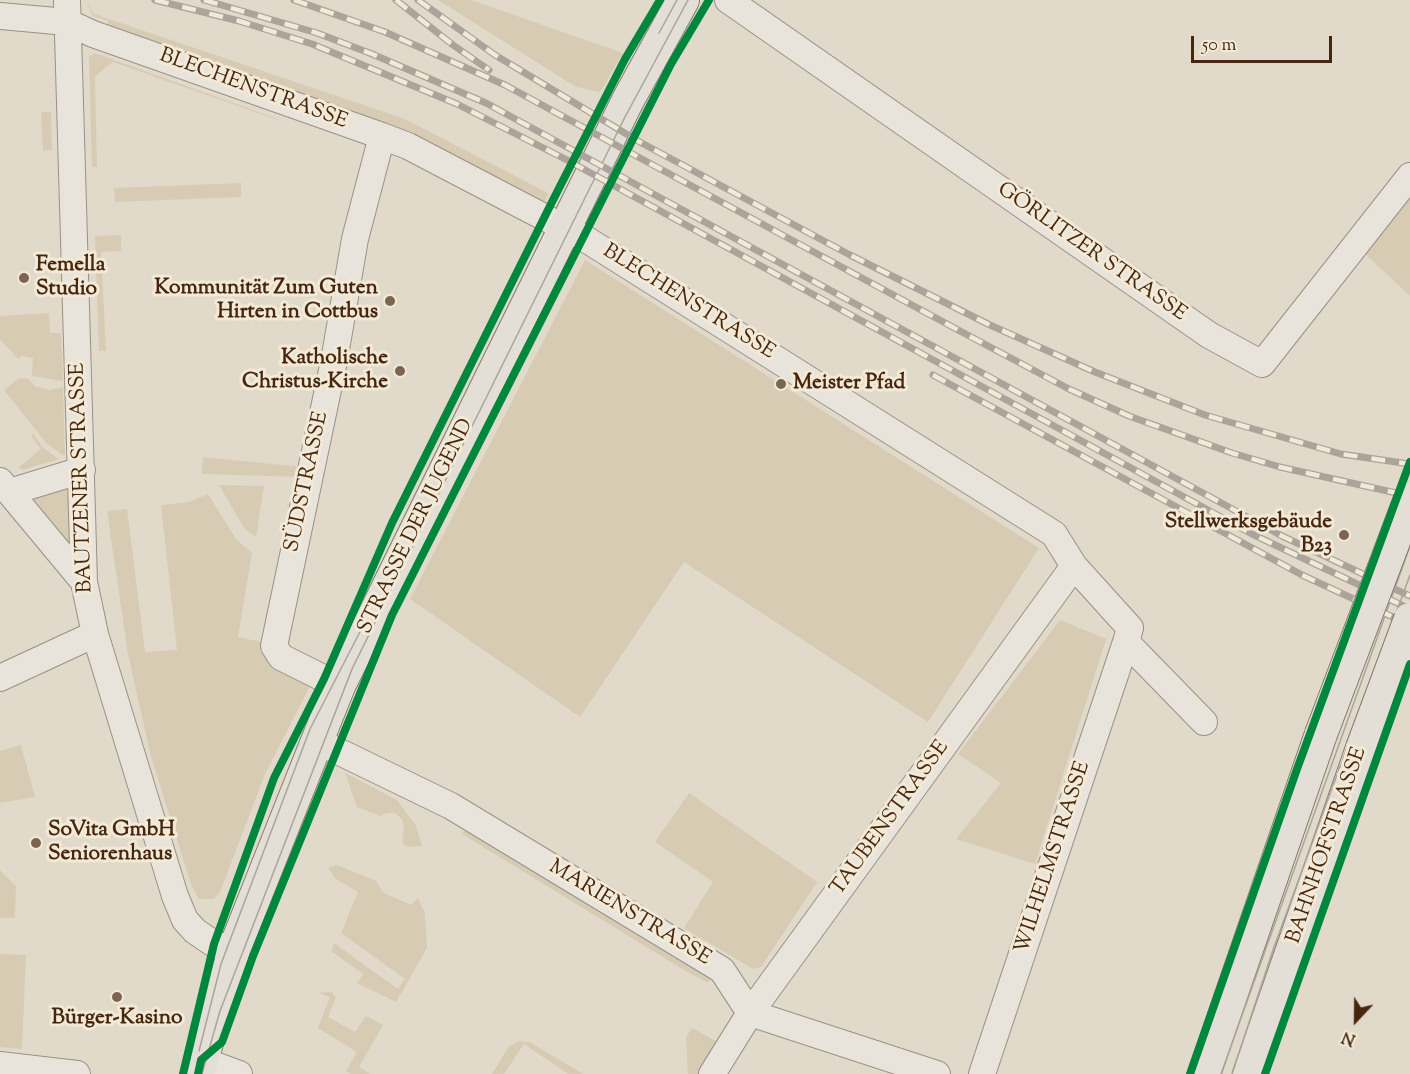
<!DOCTYPE html>
<html>
<head>
<meta charset="utf-8">
<style>
  body { margin:0 }
  #map { position:relative; width:1410px; height:1074px; overflow:hidden; background:#e1daca; font-family:"Sorts Mill Goudy",serif }
  canvas { display:block }
  .north { position:absolute; left:1326px; top:990px; width:60px; height:60px; -webkit-text-stroke:4px #f2e9d6; paint-order:stroke; rotate:202deg; font-size:16px; font-weight:700; line-height:24px; text-align:center; color:#46260f }
  .north::after { content:''; display:block; margin:auto; width:21px; height:27px; background:#46260f; clip-path:polygon(50% 0,100% 100%,50% 72%,0 100%) }
  .scale { position:absolute; left:1191px; top:36px; width:141px; height:27px; box-sizing:border-box; border:3px solid #46260f; border-top:0; padding-left:8px; font-size:18px; line-height:21px; white-space:nowrap; color:#46260f; -webkit-text-stroke:4px #f2e9d6; paint-order:stroke }
</style>
</head>
<body>
<div id="map">
<canvas width="1410" height="1074"></canvas>
<div class="north">N</div>
<div class="scale">50 m</div>
</div>
<script>
const c = document.querySelector('canvas').getContext('2d');
c.lineJoin = 'round';
function fillPath(path, color) {
  c.fillStyle = color;
  c.fill(path, 'evenodd');
}
function toPath(rows) {
  const path = new Path2D();
  for (const r of rows) {
    path.moveTo(r[0], r[1]);
    for (let i = 2; i < r.length; i += 2) path.lineTo(r[i], r[i + 1]);
  }
  return path;
}
function strokePath(path, color, width, dash) {
  c.strokeStyle = color;
  c.lineWidth = width;
  c.lineCap = dash ? 'butt' : 'round';
  c.setLineDash(dash || []);
  c.stroke(path);
}
function label(font, color, halo, rows, align = 'center') {
  c.font = font + ' "Sorts Mill Goudy",serif';
  c.lineWidth = 6;
  c.setLineDash([]);
  c.textBaseline = 'middle';
  c.strokeStyle = halo;
  c.fillStyle = color;
  for (const [text, x, y, turn = 0] of rows) {
    c.save();
    c.translate(x, y);
    c.rotate((+turn || 0) * Math.PI / 180);
    c.textAlign = isNaN(turn) ? turn : align;
    if (halo) c.strokeText(text, 0, 0);
    c.fillText(text, 0, 0);
    c.restore();
  }
}
fillPath(toPath([
  [85,0,94,14,405,119,548,193,545,202,386,124,106,28,108,21,93,16],
  [438,0,471,0,623,53,600,92,576,87],
  [95,53,278,119,278,120,113,62,95,76,97,167,92,167,89,57],
  [41,112,51,112,52,150,43,151],
  [241,183,241,197,115,202,114,188],
  [1410,189,1410,296,1362,251],
  [121,235,121,251,101,252,106,351,99,351,95,236],
  [585,260,1039,548,928,722,684,562,580,717,410,599],
  [49,313,50,333,61,333,63,381,32,376,33,358,22,356,18,359,0,339,0,316],
  [19,378,28,379,35,386,49,390,63,387,65,456,47,444,4,390],
  [33,434,43,448,59,459,22,470,19,467,41,449,31,436],
  [203,457,303,467,302,477,202,474],
  [67,482,70,539,67,542,33,502,32,492],
  [219,485,264,486,256,537,244,528],
  [208,494,236,539,252,553,238,637,267,643,311,684,265,774,220,892,214,899,199,899,191,884,150,753,128,654,107,511,127,509,145,652,177,650,161,505,189,502],
  [1060,620,1106,639,1035,864,956,839,1001,783,958,754],
  [21,745,35,797,0,803,0,751],
  [345,773,397,800,416,826,422,846,406,847,402,842,404,828,402,819,395,813,387,813,381,816,357,807],
  [689,793,817,882,761,967,753,969,684,928,713,882,655,842],
  [466,827,713,975,708,983,684,970,462,834],
  [337,865,376,881,384,893,411,905,418,898,425,914,427,948,396,1002,357,983,363,974,331,951,334,943,398,989,405,979,341,933,358,892,336,879,328,868],
  [0,870,16,886,15,918,0,918],
  [0,954,26,955,22,1049,0,1047],
  [331,992,336,997,328,1017,355,1032,366,1016,383,1025,359,1067,370,1074,351,1074,346,1071,357,1052,318,1028,330,997,319,993],
  [692,1028,716,1041,713,1052,699,1074,688,1074,686,1037],
  [519,1041,530,1042,583,1074,568,1074,524,1044,504,1074,492,1074,509,1046]
]), '#d7cbb4');
const minor = toPath([
  [67,0,84,582,95,634,175,896,185,920,195,931,214,944,234,950],
  [728,0,1209,335,1262,364,1410,176],
  [0,16,67,22,93,34,382,136,408,146,584,238,1054,534,1074,566,1130,628,1126,642,1204,722],
  [0,481,84,582],
  [10,492,82,470],
  [0,678,95,634],
  [339,686,281,657,274,646,334,361,355,239,382,136],
  [317,741,451,806,722,970,750,1013,937,1074],
  [201,1060,239,1074],
  [0,1065,77,1074],
  [712,1074,750,1013,1074,566],
  [982,1074,1126,642]
]);
const major = toPath([
  [198,1074,234,950,339,686,628,100,683,0],
  [1204,1074,1321,734],
  [1249,1074,1362,748]
]);
strokePath(minor, '#999185', 28);
strokePath(major, '#82796d', 34);
strokePath(minor, '#e8e4dc', 26);
strokePath(major, '#e4dfd6', 32);
strokePath(toPath([
  [659,33,677,0],
  [199,1051,221,964,310,729,364,624],
  [202,1074,220,1011,352,669,625,117,688,0],
  [1221,1074,1410,546],
  [1232,1074,1273,950,1410,575]
]), '#aaa49b', 1.5);
const rail = toPath([
  [155,0,239,21,312,44,457,104,567,160,1252,534,1410,609],
  [204,0,317,33,372,54,486,103,1282,536,1410,596],
  [294,0,385,32,505,85,960,331,1069,389,1129,416,1232,453,1280,467,1410,496],
  [396,0,453,45,489,70],
  [418,0,495,55,638,141,850,255,990,325,1095,372,1205,415,1341,454,1410,464],
  [933,375,1302,575,1410,625]
]);
strokePath(rail, '#aaa49b', 7);
strokePath(rail, '#f2e9d6', 4.5, [14]);
const majorBridge = toPath([
  [1321,734,1410,499],
  [1362,748,1410,619]
]);
strokePath(majorBridge, '#82796d', 34, []);
strokePath(majorBridge, '#e4dfd6', 32);
strokePath(toPath([
  [183,1074,214,944,274,778,324,679,392,523,553,200,625,59,660,0],
  [198,1074,201,1060,222,1042,253,956,392,615,671,64,709,0],
  [1190,1074,1297,769,1410,462],
  [1265,1074,1410,664]
]), '#00873e', 8);
for (const [x, y, r, color] of [
  [24,278,6,"#7c6550"],
  [390,301,6,"#7c6550"],
  [400,371,6,"#7c6550"],
  [781,384,6,"#7c6550"],
  [1344,535,6,"#7c6550"],
  [36,843,6,"#7c6550"],
  [117,997,6,"#7c6550"]
]) {
  const dot = new Path2D();
  dot.arc(x, y, r, 0, 2 * Math.PI);
  c.fillStyle = color;
  c.fill(dot);
  strokePath(dot, '#f2e9d6', 2);
}
label('21px', '#46260f', '#f2e9d6', [
  ["BLECHENSTRASSE",253,90,20],
  ["GÖRLITZER STRASSE",1091,253,35],
  ["BLECHENSTRASSE",688,303,32],
  ["BAUTZENER STRASSE",83,478,-92],
  ["SÜDSTRASSE",308,482,-78],
  ["STRASSE DER JUGEND",417,527,-64],
  ["TAUBENSTRASSE",891,819,-54],
  ["BAHNHOFSTRASSE",1328,846,-71],
  ["WILHELMSTRASSE",1054,858,-72],
  ["MARIENSTRASSE",629,914,31]
]);
label('bold 21px', '#46260f', '#f2e9d6', [
  ["Femella",36,266],
  ["Studio",36,290],
  ["Kommunität Zum Guten",378,289,"right"],
  ["Hirten in Cottbus",378,313,"right"],
  ["Katholische",388,359,"right"],
  ["Christus-Kirche",388,383,"right"],
  ["Meister Pfad",793,384],
  ["Stellwerksgebäude",1332,523,"right"],
  ["B23",1332,547,"right"],
  ["SoVita GmbH",48,831],
  ["Seniorenhaus",48,855],
  ["Bürger-Kasino",117,1019,"center"]
], 'left');
</script>
</body>
</html>
